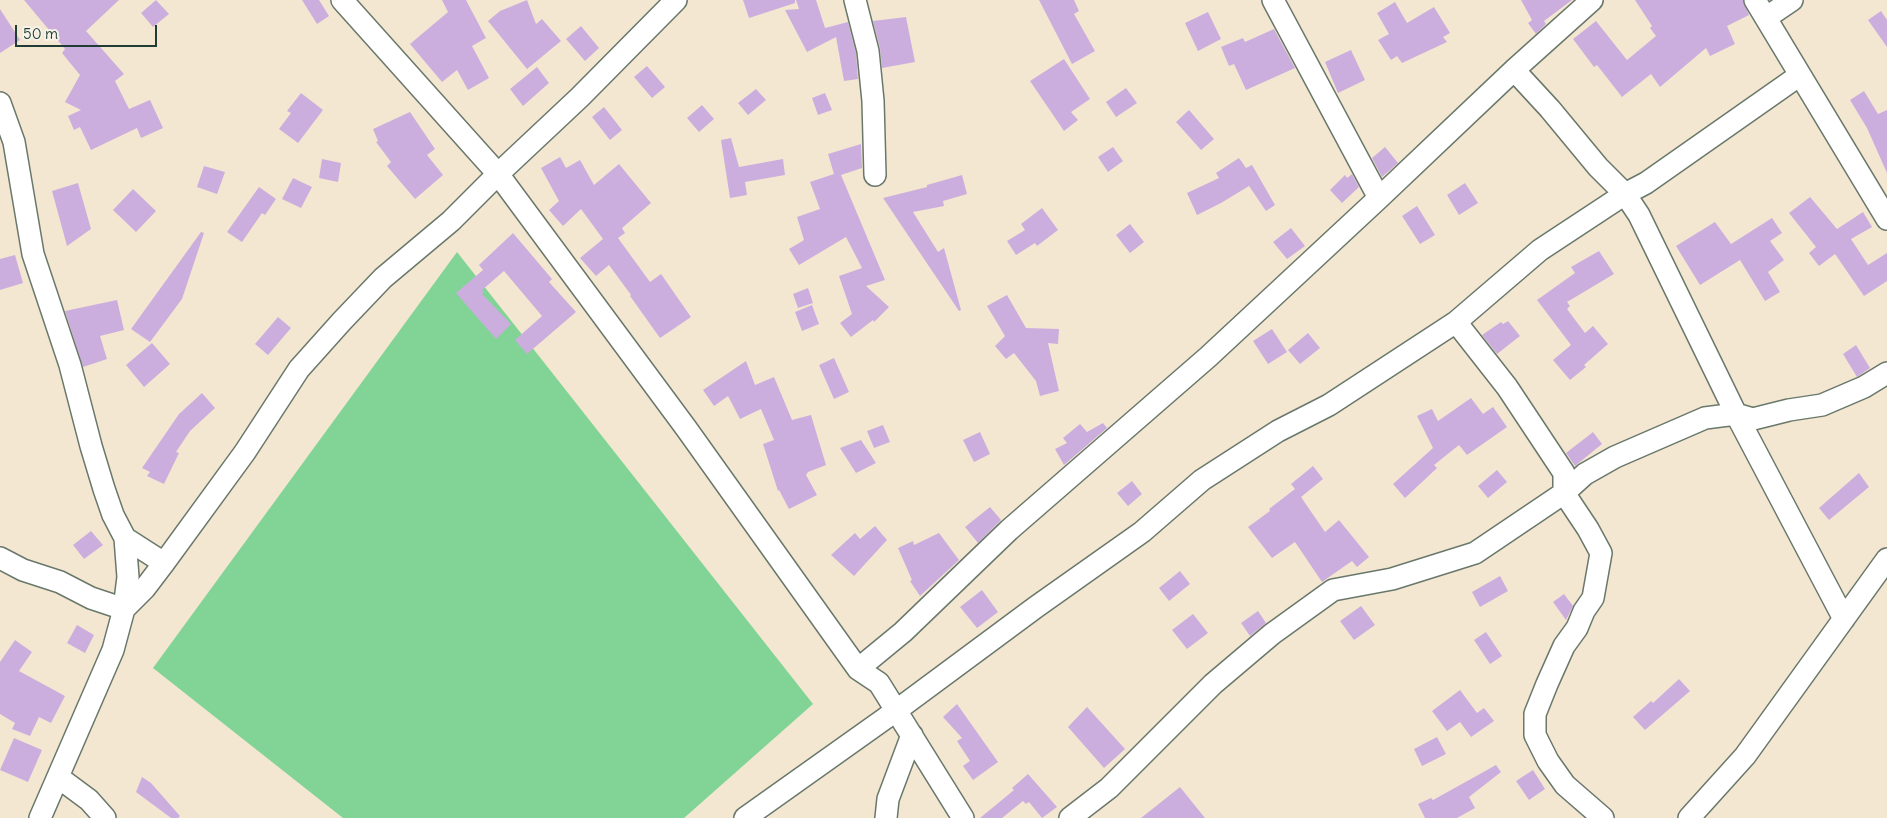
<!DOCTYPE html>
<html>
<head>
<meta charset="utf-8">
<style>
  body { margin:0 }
  #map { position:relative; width:1887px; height:818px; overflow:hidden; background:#f3e7d1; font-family:Delius,sans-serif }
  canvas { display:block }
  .scale { position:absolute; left:15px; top:25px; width:142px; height:22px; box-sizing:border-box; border:2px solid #1f3d34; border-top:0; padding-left:6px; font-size:15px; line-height:18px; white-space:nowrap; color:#1f3d34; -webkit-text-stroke:4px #f7f3e8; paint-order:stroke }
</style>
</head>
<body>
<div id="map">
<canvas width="1887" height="818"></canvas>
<div class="scale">50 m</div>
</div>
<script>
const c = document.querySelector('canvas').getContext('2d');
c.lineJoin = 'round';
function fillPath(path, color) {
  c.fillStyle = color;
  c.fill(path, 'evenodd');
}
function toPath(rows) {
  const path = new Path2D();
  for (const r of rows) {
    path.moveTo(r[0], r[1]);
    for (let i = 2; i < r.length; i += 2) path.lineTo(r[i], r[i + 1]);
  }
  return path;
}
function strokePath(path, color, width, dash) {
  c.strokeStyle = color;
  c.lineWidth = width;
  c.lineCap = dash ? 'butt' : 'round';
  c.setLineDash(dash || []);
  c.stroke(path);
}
fillPath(toPath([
  [457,252,813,704,684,818,343,818,153,668]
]), '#81d496');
fillPath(toPath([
  [24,0,119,0,86,31,124,74,115,81,129,109,150,100,163,128,141,138,137,128,91,150,80,127,74,130,68,116,81,110,65,102,80,75,62,53,65,49],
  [156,0,169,14,153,27,141,13],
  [302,0,319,0,329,16,317,24],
  [442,0,466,0,486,38,472,46,489,78,468,90,457,70,442,82,410,44,448,12],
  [527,0,536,24,542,19,561,41,527,69,488,21,500,11],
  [743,0,795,0,795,3,749,18],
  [796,0,816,0,825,28,848,22,856,53,858,79,844,81,836,37,807,52,785,10,799,9],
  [1039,0,1074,0,1079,11,1074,14,1095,51,1072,64],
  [1521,0,1572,0,1544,21,1546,24,1536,34,1528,23,1532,20],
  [1635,0,1743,0,1749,15,1727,26,1735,44,1710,56,1706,48,1660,87,1651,74,1622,97,1597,65,1594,67,1573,39,1596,21,1627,60,1656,36,1650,28,1652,26],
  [1395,2,1407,23,1434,7,1450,33,1443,37,1447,42,1402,63,1397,56,1391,60,1378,40,1389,34,1377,13],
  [0,9,20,40,0,53],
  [1881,11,1887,20,1887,47,1868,20],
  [1208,12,1221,39,1198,51,1185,23],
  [906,17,915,62,882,68,880,48,873,21],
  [581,26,599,48,585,61,566,39],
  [1274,29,1295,68,1246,90,1234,64,1229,66,1221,47,1243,38,1245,42],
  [1351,50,1365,80,1338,93,1325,62],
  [1064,59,1090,99,1071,112,1078,120,1064,131,1030,81],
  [647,66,665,87,652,98,634,77],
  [537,67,549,83,523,106,510,89],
  [1126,88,1137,103,1116,117,1106,102],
  [756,89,766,100,748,115,738,103],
  [1864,91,1878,114,1887,110,1887,173,1867,128,1850,100],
  [301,93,323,110,298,143,279,129,291,113,287,111],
  [825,93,832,110,818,115,812,98],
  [702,105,714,119,699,132,687,118],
  [604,107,622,130,610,140,592,117],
  [1189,110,1214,139,1201,150,1176,122],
  [410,112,435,149,427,155,443,175,415,199,387,166,391,162,376,142,378,141,373,129],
  [731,138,739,167,783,159,785,175,745,182,747,195,730,198,721,140],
  [861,144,862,168,841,175,885,280,866,286,889,307,874,322,873,320,851,337,840,323,852,314,839,276,862,268,846,237,799,265,789,249,804,240,797,217,820,209,810,182,834,174,828,154],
  [1113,147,1123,161,1108,172,1098,157],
  [1385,147,1398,163,1382,177,1372,158],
  [560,157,566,168,580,160,594,185,619,164,651,203,622,228,625,233,618,238,650,282,661,274,691,317,660,338,630,296,631,295,609,265,596,276,580,258,603,239,581,209,563,226,549,210,559,201,541,168],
  [1239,158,1246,168,1252,165,1275,205,1266,211,1249,186,1221,203,1197,215,1187,193,1219,178,1216,173],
  [322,159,341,163,338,182,319,178],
  [204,166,225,172,217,194,197,187],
  [1352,174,1359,187,1342,203,1330,190,1345,175,1347,178],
  [962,175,967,194,943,201,944,206,913,212,938,252,944,248,961,310,959,311,883,198,927,187,927,185],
  [293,178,312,187,301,208,282,199],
  [78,183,91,229,67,246,52,191],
  [1465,183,1478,203,1459,215,1447,195],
  [259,187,276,199,265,215,262,213,242,242,227,232],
  [133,189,156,211,136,232,113,210],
  [1810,197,1837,229,1863,212,1872,227,1851,239,1868,265,1887,253,1887,281,1864,296,1835,254,1819,266,1809,253,1816,247,1789,213],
  [1417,206,1435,235,1420,244,1402,216],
  [1042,208,1058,230,1037,246,1035,243,1016,255,1007,241,1025,230,1021,224],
  [1772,218,1782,233,1770,241,1784,260,1768,272,1780,292,1765,301,1740,260,1700,285,1676,246,1715,222,1731,244],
  [1130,224,1144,242,1130,253,1116,235],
  [1291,228,1305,246,1287,259,1273,242],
  [201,232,204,233,182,299,150,342,131,329],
  [513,233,552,279,549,282,576,312,527,354,515,340,542,316,504,271,482,290,484,292,482,294,511,324,496,339,456,293,483,270,479,265],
  [1599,251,1614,274,1567,302,1570,306,1567,309,1585,333,1593,326,1608,344,1584,365,1586,367,1570,380,1553,360,1571,345,1537,300,1575,273,1571,267],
  [15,255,23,283,0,290,0,259],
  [808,288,813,303,798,308,793,294],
  [1007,295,1026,328,1059,329,1058,344,1048,343,1059,391,1040,396,1036,381,1014,353,1006,359,995,346,1005,336,987,306],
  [117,300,124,330,100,336,107,359,83,367,65,311],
  [812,305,819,324,802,331,795,312],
  [278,317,291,328,268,355,255,344],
  [1508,321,1520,336,1497,354,1482,335,1501,322,1503,324],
  [1272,329,1287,352,1268,364,1253,341],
  [1308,333,1320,348,1300,364,1288,350],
  [152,343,170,364,144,387,126,365],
  [1856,345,1870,368,1857,377,1843,354],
  [834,358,849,392,834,399,819,365],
  [746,361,755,385,774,377,792,420,811,415,826,465,808,472,806,475,817,495,789,509,779,490,778,491,763,444,774,440,761,409,740,419,728,396,714,406,703,390],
  [202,393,215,408,190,431,176,452,179,453,164,484,147,476,150,472,142,468,179,414],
  [1471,398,1483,414,1493,407,1507,427,1467,455,1459,445,1434,465,1437,468,1405,498,1393,484,1433,448,1417,416,1432,409,1438,421],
  [1103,423,1107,428,1064,465,1055,449,1067,443,1063,438,1080,424,1087,432],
  [883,425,890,442,874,448,867,431],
  [980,432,990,454,974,462,963,440],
  [1593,432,1602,444,1575,466,1566,453],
  [861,440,876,463,856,473,840,448],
  [1313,466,1323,479,1301,497,1325,532,1339,520,1369,557,1357,567,1352,561,1322,582,1295,542,1272,558,1248,527,1270,511,1269,509,1295,489,1291,484],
  [1497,470,1507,482,1488,498,1478,486],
  [1859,473,1869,487,1829,520,1819,508],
  [1132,481,1142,494,1128,506,1117,493],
  [990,507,1001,520,978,543,965,527],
  [875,526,887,540,854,576,831,555,855,533,860,539],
  [91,531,103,545,84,559,73,545],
  [939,533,959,560,920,596,910,581,912,580,898,548,913,541,914,545],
  [1180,571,1190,584,1169,601,1159,588],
  [1500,576,1508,591,1480,607,1472,592],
  [982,590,998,612,977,628,960,607],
  [1564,594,1573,606,1566,620,1553,602],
  [1361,606,1375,625,1354,640,1340,621],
  [1258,611,1266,623,1250,636,1241,623],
  [1193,614,1208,633,1187,649,1172,630],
  [77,625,94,635,85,653,67,643],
  [1486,632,1502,656,1490,664,1474,640],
  [15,640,32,652,19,671,65,696,51,723,39,717,30,736,12,729,15,723,0,714,0,662],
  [1679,679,1690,691,1645,730,1633,717,1651,701,1653,703],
  [1460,690,1477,713,1484,708,1494,721,1471,737,1460,722,1447,731,1432,711],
  [957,704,998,762,973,780,963,766,970,761,957,741,962,738,943,717],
  [1087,707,1125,749,1104,768,1068,727],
  [1437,737,1446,754,1422,766,1414,749],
  [14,738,42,750,28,782,0,770],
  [1496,765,1501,772,1469,797,1475,808,1457,818,1425,818,1418,804,1431,798,1433,800],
  [1533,770,1545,789,1529,800,1516,781],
  [1028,774,1057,807,1042,818,1029,802,1026,804,1023,801,1002,818,980,818,1014,790,1012,788],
  [142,777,151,783,180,816,178,818,171,818,136,792],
  [1180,787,1205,818,1141,818]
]), '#ccaede');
const minor = toPath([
  [342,0,498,174,686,428,858,669,879,683,963,818],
  [855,0,868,51,873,101,875,175],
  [1273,0,1379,198],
  [1755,0,1887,219],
  [1767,17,1792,0],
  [1514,70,1550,109,1598,167,1625,194,1639,215,1736,414,1844,619],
  [0,103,14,142,33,254,70,365,91,446,104,489,113,515,125,538,128,577,124,609,91,598,60,582,23,570,0,558],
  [1456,322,1507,387,1564,473,1564,493,1588,529,1601,553,1593,598,1584,611,1577,628,1564,646,1547,684,1535,714,1535,735,1548,761,1565,785,1603,818],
  [125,538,164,563],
  [858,669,903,632,1009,530,1208,357,1379,198,1514,70,1592,0],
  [58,777,89,800,105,818],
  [40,818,113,650,124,609,145,588,164,563,245,452,299,369,342,321,383,278,451,221,498,174,580,97,676,0],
  [745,818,897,710,1036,607,1142,532,1202,480,1278,431,1329,405,1456,322,1540,250,1625,194,1646,183,1800,75],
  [886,818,888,799,912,735],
  [1070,818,1109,788,1213,684,1272,634,1333,590,1392,579,1475,553,1564,493,1585,474,1615,457,1705,418,1736,414,1753,419,1789,410,1822,405,1864,387,1887,373],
  [1689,818,1745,756,1887,559]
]);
strokePath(minor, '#69786b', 24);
strokePath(minor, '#fff', 21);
</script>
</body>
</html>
